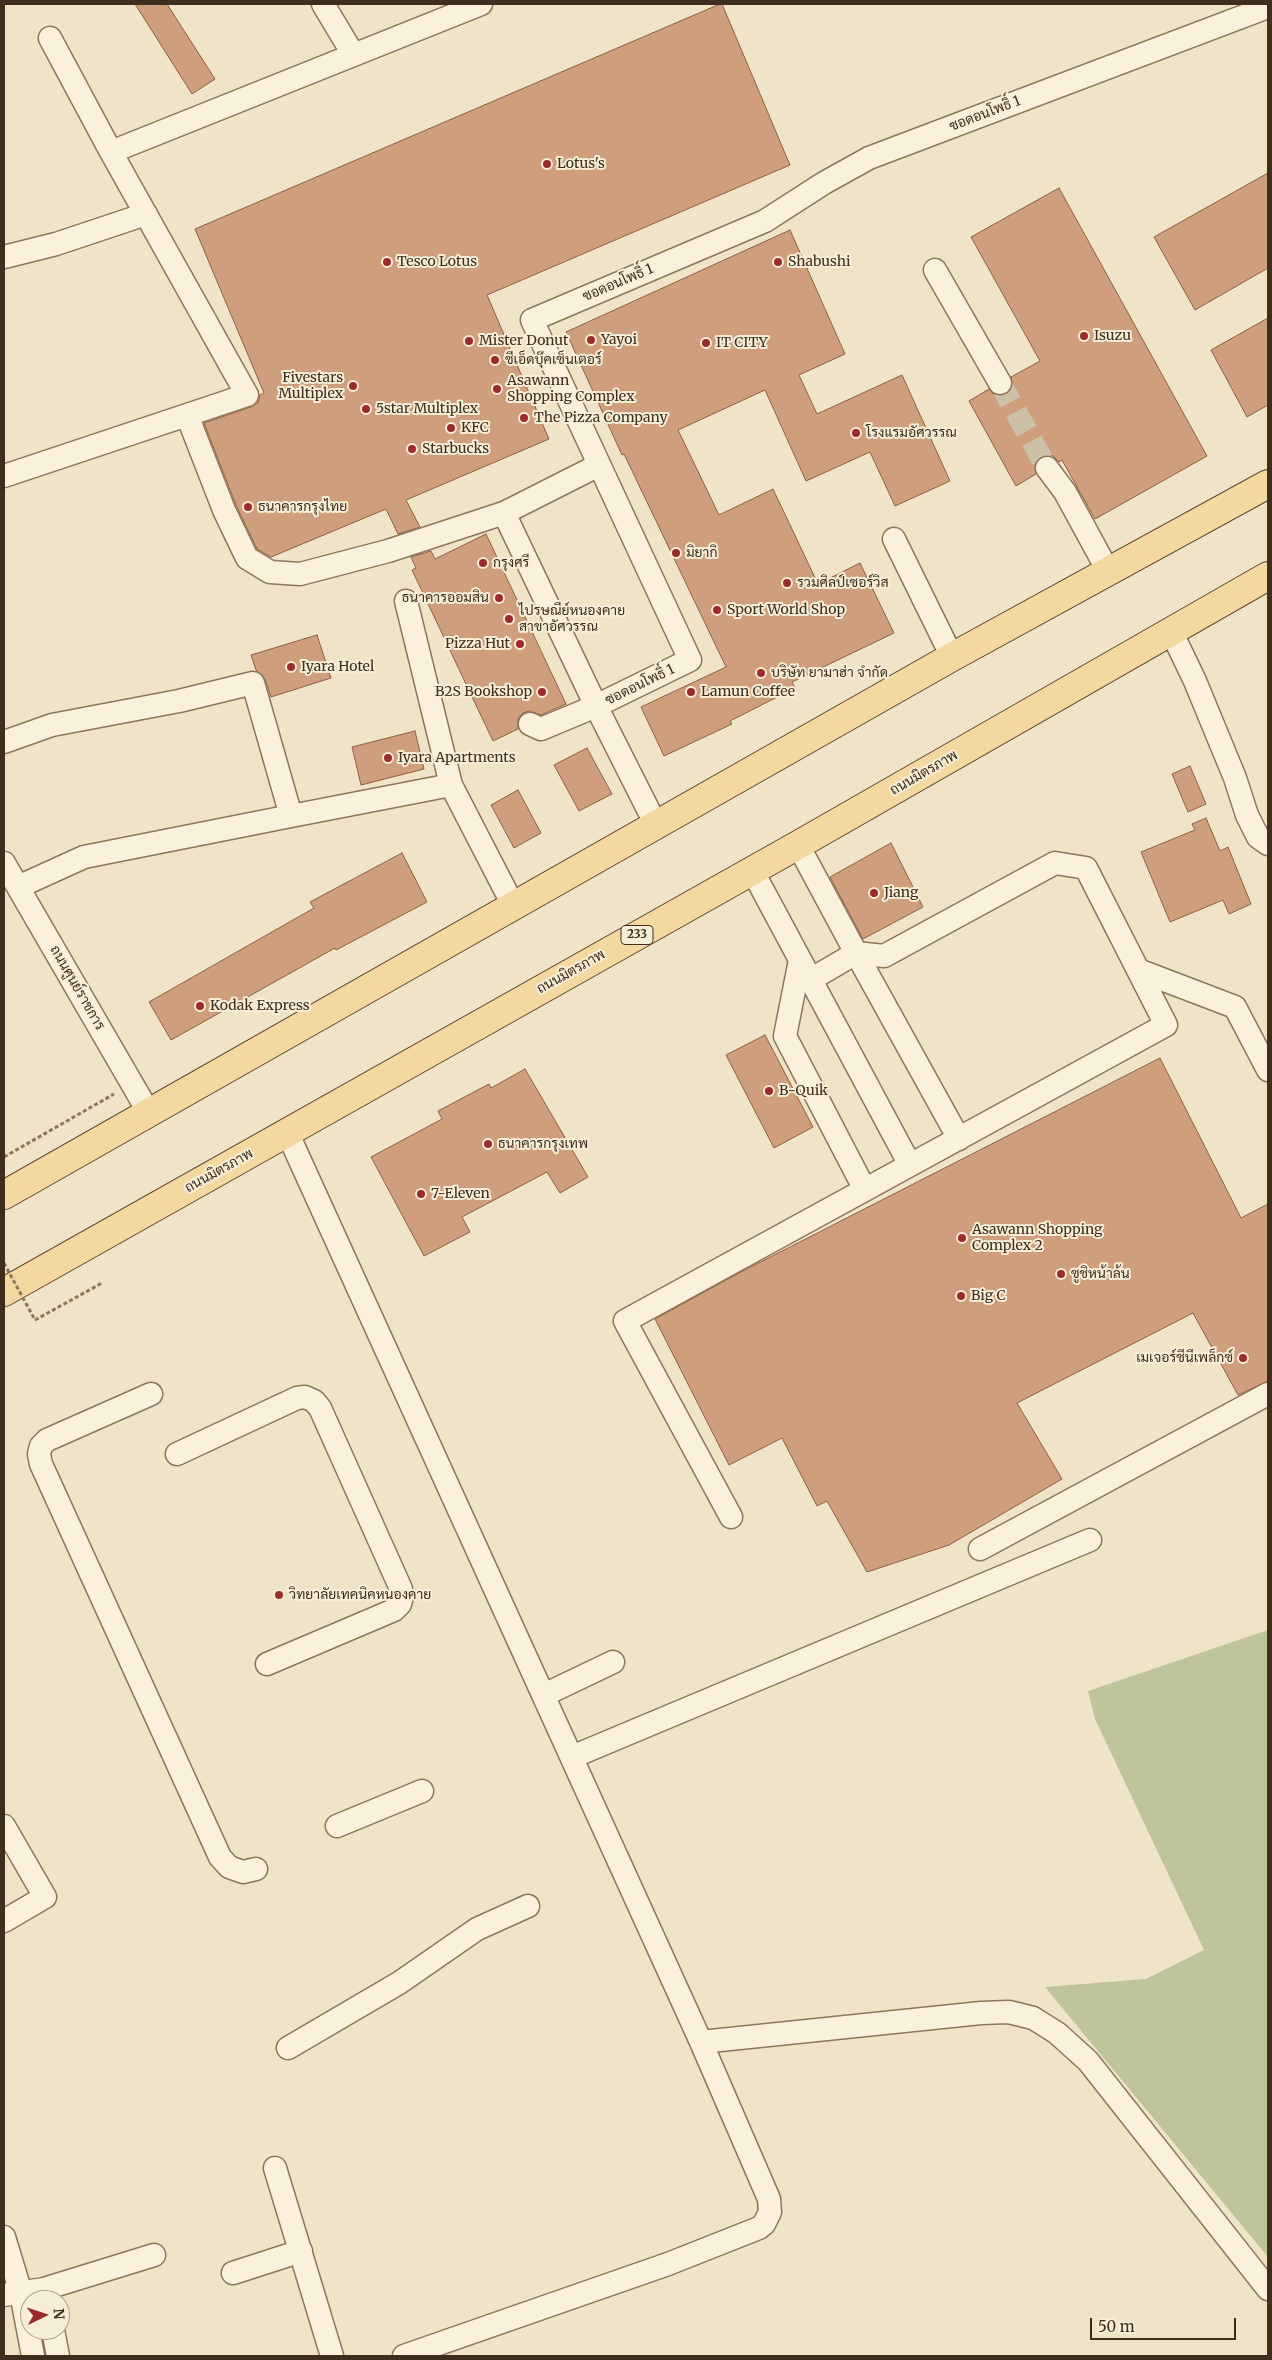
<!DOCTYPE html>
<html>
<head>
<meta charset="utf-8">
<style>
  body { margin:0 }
  #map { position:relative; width:1272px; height:2360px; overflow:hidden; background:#f0e4c8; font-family:Merriweather,serif }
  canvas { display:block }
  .frame { position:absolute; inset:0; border:5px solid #3d2e20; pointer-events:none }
  .north { position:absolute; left:20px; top:2290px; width:50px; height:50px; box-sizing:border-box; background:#f7eed8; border:1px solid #ada18e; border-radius:50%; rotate:86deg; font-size:14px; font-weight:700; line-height:20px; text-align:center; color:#3d2e20 }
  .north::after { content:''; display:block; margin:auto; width:18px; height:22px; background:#9e2a2b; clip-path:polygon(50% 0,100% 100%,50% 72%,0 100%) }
  .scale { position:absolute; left:1090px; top:2318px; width:146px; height:22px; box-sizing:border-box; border:2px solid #3d2e20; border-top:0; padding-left:6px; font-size:15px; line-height:18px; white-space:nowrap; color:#3d2e20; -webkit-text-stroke:4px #f7eed8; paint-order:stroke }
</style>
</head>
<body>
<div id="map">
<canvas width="1272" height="2360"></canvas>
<div class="frame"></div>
<div class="north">N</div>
<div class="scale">50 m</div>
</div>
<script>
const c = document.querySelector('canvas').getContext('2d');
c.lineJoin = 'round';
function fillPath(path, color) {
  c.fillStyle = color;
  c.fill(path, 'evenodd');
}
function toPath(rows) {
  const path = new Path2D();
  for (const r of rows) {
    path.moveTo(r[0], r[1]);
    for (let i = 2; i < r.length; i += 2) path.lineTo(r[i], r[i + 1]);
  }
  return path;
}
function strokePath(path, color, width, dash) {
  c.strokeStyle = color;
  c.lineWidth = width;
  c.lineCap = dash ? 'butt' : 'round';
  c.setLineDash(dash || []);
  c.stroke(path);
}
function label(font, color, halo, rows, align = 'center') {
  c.font = font + ' Merriweather,Sarabun,serif';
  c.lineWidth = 4;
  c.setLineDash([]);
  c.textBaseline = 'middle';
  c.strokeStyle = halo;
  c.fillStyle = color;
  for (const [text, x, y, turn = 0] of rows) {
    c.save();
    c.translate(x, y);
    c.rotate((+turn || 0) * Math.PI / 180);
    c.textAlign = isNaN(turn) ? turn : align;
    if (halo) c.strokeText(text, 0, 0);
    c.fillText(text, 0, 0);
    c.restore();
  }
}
fillPath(toPath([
  [1268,1630,1268,2257,1045,1987,1146,1979,1204,1950,1095,1719,1088,1691]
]), '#bfc49a');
const building = toPath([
  [135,4,167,4,215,79,192,94,135,4],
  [720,4,722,4,790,165,487,295,549,439,406,500,420,527,398,534,386,509,271,557,257,549,236,505,204,423,251,407,258,403,260,395,264,393,195,229,720,4],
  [1268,173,1268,268,1195,310,1154,237,1268,173],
  [1059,188,1207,456,1095,519,1062,460,1059,462,1053,456,1046,455,1040,457,1035,463,1036,474,1016,486,969,401,989,389,994,395,1006,395,1012,389,1011,377,1040,361,971,237,1059,188],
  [790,230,845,354,799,375,817,414,902,375,950,481,895,506,870,452,806,481,765,390,678,430,719,515,773,489,818,584,860,563,894,633,792,682,795,688,730,721,732,724,664,756,641,707,726,667,624,454,622,455,566,332,790,230],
  [1268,318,1268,405,1247,417,1211,350,1268,318],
  [486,534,566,704,541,715,529,711,523,713,518,719,518,729,493,741,412,570,416,568,411,557,431,551,435,559,486,534],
  [317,635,331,678,271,697,265,679,256,670,251,655,317,635],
  [415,731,424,769,361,785,352,747,415,731],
  [587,748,612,794,579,811,554,765,587,748],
  [1190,766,1206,804,1188,812,1172,774,1190,766],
  [518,790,541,833,514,848,491,805,518,790],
  [1206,818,1220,851,1228,847,1251,904,1229,914,1223,900,1170,922,1141,852,1195,830,1192,824,1206,818],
  [891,843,923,907,863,939,830,877,891,843],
  [402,853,427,902,336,950,335,948,171,1040,149,1002,314,908,310,902,402,853],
  [765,1035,813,1127,774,1148,726,1055,765,1035],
  [1160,1058,1241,1218,1268,1204,1268,1381,1238,1395,1193,1313,1017,1403,1062,1479,949,1545,867,1572,827,1501,817,1506,782,1438,729,1465,655,1319,739,1273,1160,1058],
  [525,1069,588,1177,560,1193,547,1172,462,1217,470,1232,424,1256,371,1157,442,1119,438,1111,489,1084,491,1088,525,1069]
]);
fillPath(building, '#cf9f7d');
strokePath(building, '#8d5f41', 1);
strokePath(toPath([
  [1000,383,1047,468]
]), '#ccc0a6', 22, [22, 11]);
const minor = toPath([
  [323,4,353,54],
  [50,38,111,152],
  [4,257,56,244,146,214],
  [935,270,1000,383],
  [187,415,224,510,247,558,270,572,300,574,388,551,504,513,599,465],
  [1047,468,1065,492,1108,571],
  [4,476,247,395,111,152,481,4],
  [504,513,596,706,541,729,530,724],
  [894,539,952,657],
  [406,601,451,785,514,907],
  [1171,631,1195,681,1235,778,1247,815,1258,837,1268,844],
  [4,742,52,725,179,701,253,683,291,816,84,857,18,887],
  [291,816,451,785],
  [656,825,596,706,690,660,532,320,765,221,824,183,869,158,1268,7],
  [4,863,149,1113],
  [752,870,910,1165],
  [800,960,785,1036,865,1190],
  [1138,970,1235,1007,1268,1070],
  [810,980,856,953,959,1139],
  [287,1132,701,2042,981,2013,1009,2012,1033,2018,1057,2033,1088,2061,1268,2289],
  [151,1394,47,1440,41,1446,39,1454,41,1464,220,1857,229,1867,243,1872,256,1869],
  [177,1454,297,1398,305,1397,314,1401,320,1408,401,1589,402,1597,400,1604,394,1610,267,1664],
  [731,1517,625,1321,1166,1025,1086,868,1055,863,884,956,856,953,798,845],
  [980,1549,1268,1394],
  [544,1695,613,1662],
  [572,1757,1090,1540],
  [4,1826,45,1897,4,1921],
  [337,1826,422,1791],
  [288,2048,399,1983,477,1929,528,1906],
  [275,2168,332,2356],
  [4,2237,21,2293,33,2356],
  [233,2273,301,2251],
  [4,2295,44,2289,154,2255],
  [53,2330,58,2356],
  [404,2356,668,2264,759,2228,764,2224,770,2212,769,2199,701,2042]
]);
const major = toPath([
  [4,1195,952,657,1268,484],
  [4,1292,798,845,1268,576]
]);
strokePath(minor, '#8d765c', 25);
strokePath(major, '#5b4430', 30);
strokePath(toPath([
  [4,1157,114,1094],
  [35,1320,102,1283]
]), '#8d765c', 3, [4, 2.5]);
strokePath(minor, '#faf1dc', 22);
strokePath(major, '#f3d9a0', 28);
strokePath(toPath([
  [4,1263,35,1320]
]), '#8d765c', 3, [4, 2.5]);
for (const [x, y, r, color] of [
  [547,164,5,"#9e2a2b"],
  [387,262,5,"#9e2a2b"],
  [778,262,5,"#9e2a2b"],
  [1084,336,5,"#9e2a2b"],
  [591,340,5,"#9e2a2b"],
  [469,341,5,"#9e2a2b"],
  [706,343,5,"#9e2a2b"],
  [495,360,5,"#9e2a2b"],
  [353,386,5,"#9e2a2b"],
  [497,389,5,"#9e2a2b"],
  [366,409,5,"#9e2a2b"],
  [524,418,5,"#9e2a2b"],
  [451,428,5,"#9e2a2b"],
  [856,433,5,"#9e2a2b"],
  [412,449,5,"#9e2a2b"],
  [248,507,5,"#9e2a2b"],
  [676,553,5,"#9e2a2b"],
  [483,563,5,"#9e2a2b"],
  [787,583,5,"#9e2a2b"],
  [499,598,5,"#9e2a2b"],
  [717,610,5,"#9e2a2b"],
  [509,619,5,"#9e2a2b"],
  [520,644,5,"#9e2a2b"],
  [291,667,5,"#9e2a2b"],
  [761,673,5,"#9e2a2b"],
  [542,692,5,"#9e2a2b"],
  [691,692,5,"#9e2a2b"],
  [388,758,5,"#9e2a2b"],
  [874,893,5,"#9e2a2b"],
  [200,1006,5,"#9e2a2b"],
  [769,1091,5,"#9e2a2b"],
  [488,1144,5,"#9e2a2b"],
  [421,1194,5,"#9e2a2b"],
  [962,1238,5,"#9e2a2b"],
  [1061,1274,5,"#9e2a2b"],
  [961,1296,5,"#9e2a2b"],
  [1243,1358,5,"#9e2a2b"],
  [279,1595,5,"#9e2a2b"]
]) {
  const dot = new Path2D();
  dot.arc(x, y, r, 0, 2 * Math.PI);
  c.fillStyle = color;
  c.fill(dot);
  strokePath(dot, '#f7eed8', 2);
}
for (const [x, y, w] of [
  [637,935,32]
]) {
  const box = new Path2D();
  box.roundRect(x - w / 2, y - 9.5, w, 19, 4);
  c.fillStyle = '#f7eed8';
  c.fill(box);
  strokePath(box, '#3d2e20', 1);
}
label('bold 12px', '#3d2e20', null, [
  ["233",637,935]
]);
label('14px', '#3d2e20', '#f7eed8', [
  ["ซอดอนโพธิ์ 1",985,114,-21],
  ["ซอดอนโพธิ์ 1",618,283,-23],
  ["ซอดอนโพธิ์ 1",640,685,-26],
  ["ถนนมิตรภาพ",924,773,-30],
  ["ถนนมิตรภาพ",571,972,-29],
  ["ถนนศูนย์ราชการ",77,988,60],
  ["ถนนมิตรภาพ",219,1171,-29]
]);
label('14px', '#3d2e20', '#f7eed8', [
  ["Lotus's",557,164],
  ["Tesco Lotus",397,262],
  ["Shabushi",788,262],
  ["Isuzu",1094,336],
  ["Yayoi",601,340],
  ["Mister Donut",479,341],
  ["IT CITY",716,343],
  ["ซีเอ็ดบุ๊คเซ็นเตอร์",505,360],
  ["Fivestars",343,378,"right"],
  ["Multiplex",343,394,"right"],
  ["Asawann",507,381],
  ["Shopping Complex",507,397],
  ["5star Multiplex",376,409],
  ["The Pizza Company",534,418],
  ["KFC",461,428],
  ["โรงแรมอัศวรรณ",866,433],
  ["Starbucks",422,449],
  ["ธนาคารกรุงไทย",258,507],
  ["มิยากิ",686,553],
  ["กรุงศรี",493,563],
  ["รวมศิลป์เซอร์วิส",797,583],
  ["ธนาคารออมสิน",489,598,"right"],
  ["Sport World Shop",727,610],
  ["ไปรษณีย์หนองคาย",519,611],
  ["สาขาอัศวรรณ",519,627],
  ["Pizza Hut",510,644,"right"],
  ["Iyara Hotel",301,667],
  ["บริษัท ยามาฮ่า จำกัด",771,673],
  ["B2S Bookshop",532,692,"right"],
  ["Lamun Coffee",701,692],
  ["Iyara Apartments",398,758],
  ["Jiang",884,893],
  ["Kodak Express",210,1006],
  ["B-Quik",779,1091],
  ["ธนาคารกรุงเทพ",498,1144],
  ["7-Eleven",431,1194],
  ["Asawann Shopping",972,1230],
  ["Complex 2",972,1246],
  ["ซูชิหน้าล้น",1071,1274],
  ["Big C",971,1296],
  ["เมเจอร์ซีนีเพล็กซ์",1233,1358,"right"],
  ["วิทยาลัยเทคนิคหนองคาย",289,1595]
], 'left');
</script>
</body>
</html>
